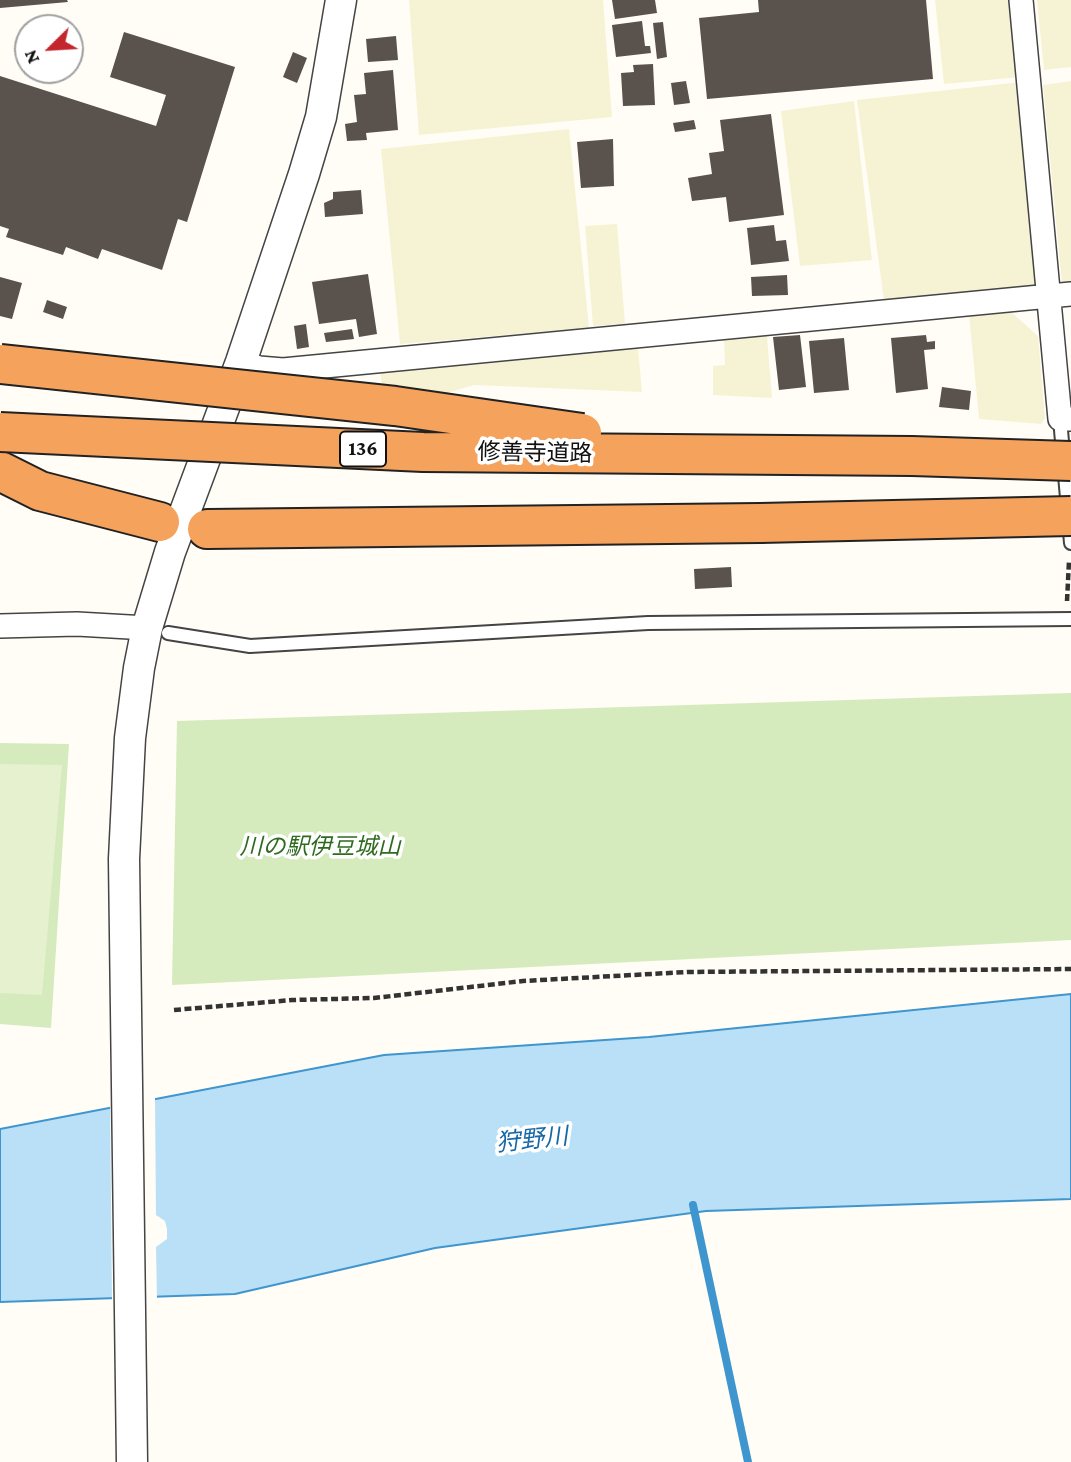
<!DOCTYPE html>
<html>
<head>
<meta charset="utf-8">
<style>
  body { margin:0 }
  #map { position:relative; width:1071px; height:1462px; overflow:hidden; background:#fffdf5; font-family:"Crimson Pro",serif }
  canvas { display:block }
  .north { position:absolute; left:14px; top:14px; width:70px; height:70px; box-sizing:border-box; background:#fff; border:2px solid #a0a0a0; border-radius:50%; rotate:246deg; font-size:19px; font-weight:700; line-height:28px; text-align:center; color:#111 }
  .north::after { content:''; display:block; margin:auto; width:24px; height:32px; background:#c4262e; clip-path:polygon(50% 0,100% 100%,50% 72%,0 100%) }
</style>
</head>
<body>
<div id="map">
<canvas width="1071" height="1462"></canvas>
<div class="north">N</div>
</div>
<script>
const c = document.querySelector('canvas').getContext('2d');
c.lineJoin = 'round';
function fillPath(path, color) {
  c.fillStyle = color;
  c.fill(path, 'evenodd');
}
function toPath(rows) {
  const path = new Path2D();
  for (const r of rows) {
    path.moveTo(r[0], r[1]);
    for (let i = 2; i < r.length; i += 2) path.lineTo(r[i], r[i + 1]);
  }
  return path;
}
function strokePath(path, color, width, dash) {
  c.strokeStyle = color;
  c.lineWidth = width;
  c.lineCap = dash ? 'butt' : 'round';
  c.setLineDash(dash || []);
  c.stroke(path);
}
function label(font, color, halo, rows, align = 'center') {
  c.font = font + ' "Crimson Pro","Noto Sans JP",serif';
  c.lineWidth = 7;
  c.setLineDash([]);
  c.textBaseline = 'middle';
  c.strokeStyle = halo;
  c.fillStyle = color;
  for (const [text, x, y, turn = 0] of rows) {
    c.save();
    c.translate(x, y);
    c.rotate((+turn || 0) * Math.PI / 180);
    c.textAlign = isNaN(turn) ? turn : align;
    if (halo) c.strokeText(text, 0, 0);
    c.fillText(text, 0, 0);
    c.restore();
  }
}
fillPath(toPath([
  [409,0,603,0,612,117,419,135],
  [935,0,1014,0,1021,77,944,84],
  [1037,0,1071,0,1071,67,1044,70],
  [1071,81,1071,282,1062,283,1043,85],
  [1021,82,1040,285,884,301,857,100],
  [854,101,872,260,800,266,781,111],
  [569,129,589,328,400,344,381,149],
  [617,224,625,324,593,326,585,226],
  [1010,311,1038,336,1045,418,1041,424,979,419,969,313],
  [767,336,772,398,713,395,713,366,725,365,724,339],
  [638,348,642,392,474,385,447,393,383,391,380,370,471,365]
]), '#f6f3d4');
fillPath(toPath([
  [1071,693,1071,940,172,985,177,721],
  [0,743,69,744,51,1028,0,1024]
]), '#d5ebbd');
fillPath(toPath([
  [0,764,62,765,42,995,0,993]
]), '#e6f2cf');
const water = toPath([
  [1071,994,1071,1199,706,1211,435,1248,235,1294,0,1302,0,1129,384,1055,649,1037,1071,994]
]);
fillPath(water, '#b9e0f7');
strokePath(water, '#3f96cf', 2);
fillPath(toPath([
  [155,1097,156,1215,165,1221,167,1229,167,1239,156,1247,157,1300,112,1302,110,1105]
]), '#fffdf5');
strokePath(toPath([
  [693,1205,748,1462]
]), '#3f96cf', 8);
fillPath(toPath([
  [0,0,67,0,68,2,0,8],
  [612,0,655,0,657,13,615,19],
  [758,0,926,0,933,79,707,99,699,18,759,12],
  [642,21,645,46,650,46,651,53,616,57,612,25],
  [663,22,667,57,657,59,653,23],
  [124,32,235,67,187,222,178,219,162,270,102,249,98,259,66,247,63,255,6,237,9,229,0,226,0,76,156,126,166,95,110,77],
  [396,36,398,60,368,62,366,39],
  [293,52,307,58,297,83,283,77],
  [653,64,655,105,623,106,621,73,634,72,633,65],
  [393,70,398,130,366,133,367,140,347,141,345,124,357,122,354,95,366,94,364,73],
  [686,81,690,103,674,105,671,83],
  [771,114,784,215,729,222,726,197,692,201,688,178,712,174,709,153,724,151,720,120],
  [694,120,696,129,675,132,673,123],
  [613,139,614,186,581,188,577,142],
  [361,190,363,214,325,217,324,203,333,199,333,192],
  [774,225,776,241,786,240,789,261,751,265,747,228],
  [368,274,377,334,359,337,356,319,319,324,312,282],
  [787,275,788,295,752,296,751,277],
  [0,277,22,283,12,319,0,316],
  [47,300,67,307,63,319,43,312],
  [306,324,309,347,297,349,294,326],
  [352,329,354,339,326,342,324,333],
  [800,335,806,387,779,390,773,337],
  [926,335,927,342,935,341,935,349,924,350,928,389,896,393,891,338],
  [844,338,849,390,814,393,809,341],
  [942,387,971,391,969,410,939,407],
  [731,567,732,587,695,589,694,569]
]), '#5a524d');
const service = toPath([
  [1060,419,1071,543],
  [168,633,250,646,648,623,1071,619]
]);
const minor = toPath([
  [1021,0,1060,419,1071,419],
  [241,362,259,368,283,370,1071,294],
  [0,626,77,624,147,628]
]);
const tertiary = toPath([
  [132,1462,124,859,130,738,139,668,147,628,170,552,241,362,304,174,321,117,341,0]
]);
const motorway = toPath([
  [0,471,40,491,160,522],
  [207,529,760,523]
]);
strokePath(service, '#444', 16);
strokePath(minor, '#444', 26);
strokePath(tertiary, '#444', 33);
strokePath(motorway, '#222', 42);
strokePath(toPath([
  [1067,601,1069,561],
  [174,1010,292,1000,374,998,523,981,687,972,1071,969]
]), '#333', 4.5, [7, 3.5]);
strokePath(service, '#fff', 12);
strokePath(minor, '#fff', 23);
strokePath(tertiary, '#fff', 30);
strokePath(motorway, '#f5a25d', 38);
const motorwayBridge = toPath([
  [0,364,395,406,582,433],
  [0,432,423,452,912,456,1071,461],
  [760,523,1071,516]
]);
strokePath(motorwayBridge, '#222', 42, []);
strokePath(motorwayBridge, '#f5a25d', 38);
for (const [x, y, w] of [
  [363,449,46]
]) {
  const box = new Path2D();
  box.roundRect(x - w / 2, y - 17.5, w, 35, 5);
  c.fillStyle = '#fff';
  c.fill(box);
  strokePath(box, '#111', 2);
}
label('bold 21px', '#111', null, [
  ["136",363,449]
]);
label('23px', '#111', '#fff', [
  ["修善寺道路",535,453,1]
]);
label('italic 23px', '#2f6b1f', '#fff', [
  ["川の駅伊豆城山",320,847]
]);
label('italic 24px', '#1768a6', '#fff', [
  ["狩野川",532,1140,-6]
]);
</script>
</body>
</html>
